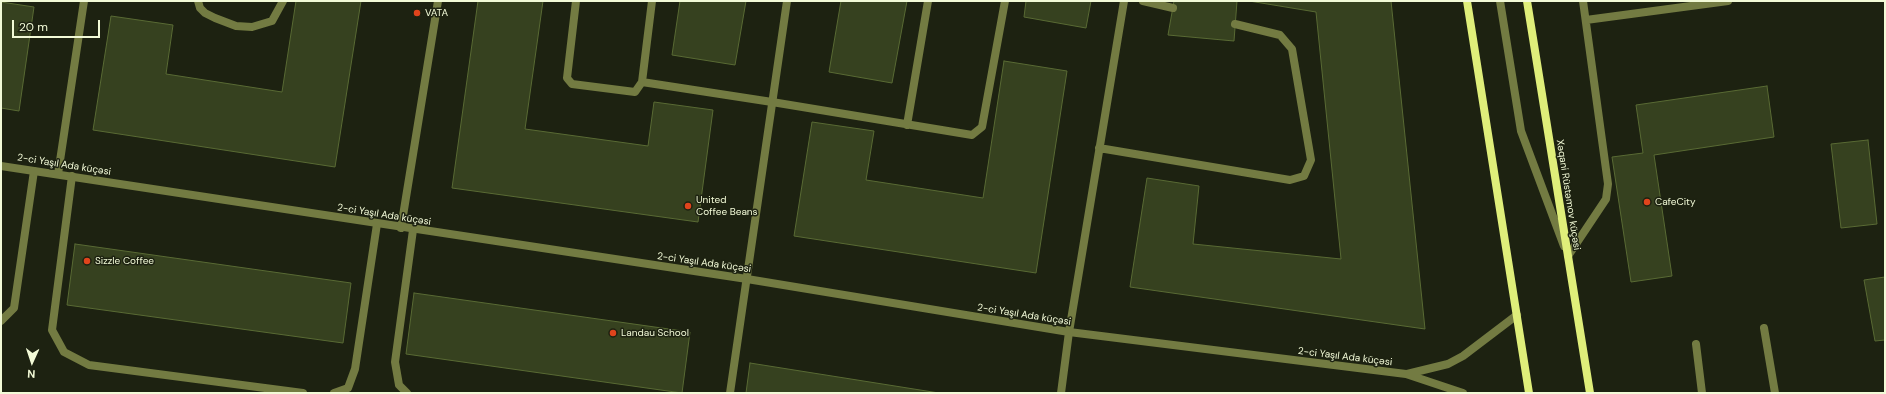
<!DOCTYPE html>
<html>
<head>
<meta charset="utf-8">
<style>
  body { margin:0 }
  #map { position:relative; width:1886px; height:394px; overflow:hidden; background:#1d2211; font-family:"DM Sans",sans-serif }
  canvas { display:block }
  .frame { position:absolute; inset:0; border:2px solid #f2fad7; pointer-events:none }
  .north { position:absolute; left:12px; top:342px; width:40px; height:40px; -webkit-text-stroke:3px #1d2211; paint-order:stroke; rotate:183deg; font-size:11px; font-weight:700; line-height:16px; text-align:center; color:#f2fad7 }
  .north::after { content:''; display:block; margin:auto; width:14px; height:18px; background:#f2fad7; clip-path:polygon(50% 0,100% 100%,50% 72%,0 100%) }
  .scale { position:absolute; left:12px; top:20px; width:88px; height:18px; box-sizing:border-box; border:2px solid #f2fad7; border-top:0; padding-left:5px; font-size:12px; line-height:14px; white-space:nowrap; color:#f2fad7; -webkit-text-stroke:3px #1d2211; paint-order:stroke }
</style>
</head>
<body>
<div id="map">
<canvas width="1886" height="394"></canvas>
<div class="frame"></div>
<div class="north">N</div>
<div class="scale">20 m</div>
</div>
<script>
const c = document.querySelector('canvas').getContext('2d');
c.lineJoin = 'round';
function fillPath(path, color) {
  c.fillStyle = color;
  c.fill(path, 'evenodd');
}
function toPath(rows) {
  const path = new Path2D();
  for (const r of rows) {
    path.moveTo(r[0], r[1]);
    for (let i = 2; i < r.length; i += 2) path.lineTo(r[i], r[i + 1]);
  }
  return path;
}
function strokePath(path, color, width, dash) {
  c.strokeStyle = color;
  c.lineWidth = width;
  c.lineCap = dash ? 'butt' : 'round';
  c.setLineDash(dash || []);
  c.stroke(path);
}
function label(font, color, halo, rows, align = 'center') {
  c.font = font + ' "DM Sans",sans-serif';
  c.lineWidth = 3;
  c.setLineDash([]);
  c.textBaseline = 'middle';
  c.strokeStyle = halo;
  c.fillStyle = color;
  for (const [text, x, y, turn = 0] of rows) {
    c.save();
    c.translate(x, y);
    c.rotate((+turn || 0) * Math.PI / 180);
    c.textAlign = isNaN(turn) ? turn : align;
    if (halo) c.strokeText(text, 0, 0);
    c.fillText(text, 0, 0);
    c.restore();
  }
}
const building = toPath([
  [296,1,361,1,335,167,93,130,111,16,173,25,166,74,282,92,296,1],
  [478,1,543,1,525,129,648,146,654,102,713,110,698,222,452,188,478,1],
  [680,1,746,1,735,65,672,55,680,1],
  [841,1,907,1,892,83,829,72,841,1],
  [1026,1,1091,1,1086,28,1024,17,1026,1],
  [1174,1,1237,1,1234,41,1168,35,1174,1],
  [1249,1,1391,1,1425,329,1130,287,1147,178,1199,186,1193,244,1341,259,1316,12,1249,1],
  [1,2,34,7,19,111,1,108,1,2],
  [1004,61,1067,71,1036,273,794,236,812,122,874,131,866,180,983,198,1004,61],
  [1767,86,1774,137,1654,155,1672,276,1631,282,1612,157,1643,153,1636,105,1767,86],
  [1868,140,1877,224,1841,228,1831,144,1868,140],
  [75,244,351,283,343,343,67,305,75,244],
  [1885,277,1885,340,1875,341,1864,280,1885,277],
  [414,293,690,332,682,393,406,354,414,293],
  [750,363,939,393,746,393,750,363]
]);
fillPath(building, '#36411f');
strokePath(building, '#596a34', 1);
strokePath(toPath([
  [198,1,200,8,205,13,215,18,236,26,252,27,272,21,283,1],
  [576,1,567,78,572,84,635,92,642,82,652,1],
  [1143,1,1173,8],
  [1586,20,1728,1],
  [642,82,772,102,972,135,982,127,1005,1],
  [907,125,928,1],
  [1099,148,1290,180,1304,176,1311,160,1292,49,1280,35,1235,24],
  [58,174,84,1],
  [72,176,52,330,64,352,89,365,303,393],
  [401,228,438,1],
  [1568,256,1606,199,1608,184,1583,1],
  [1,321,14,308,34,171],
  [1764,328,1775,393],
  [1069,332,1124,1],
  [1696,344,1702,393],
  [334,393,348,388,355,369,377,224],
  [407,393,399,385,395,362,413,230],
  [730,393,787,1]
]), '#737b42', 8);
strokePath(toPath([
  [1500,1,1521,131,1564,246],
  [1,166,747,279,1069,332,1406,374,1463,393],
  [1407,374,1448,364,1463,356,1517,315],
  [1061,393,1069,332]
]), '#737b42', 8);
strokePath(toPath([
  [1467,1,1529,393],
  [1527,1,1590,393]
]), '#dfee7a', 8);
for (const [x, y, r, color] of [
  [417,13,4,"#e0441c"],
  [1647,202,4,"#e0441c"],
  [688,206,4,"#e0441c"],
  [87,261,4,"#e0441c"],
  [613,333,4,"#e0441c"]
]) {
  const dot = new Path2D();
  dot.arc(x, y, r, 0, 2 * Math.PI);
  c.fillStyle = color;
  c.fill(dot);
  strokePath(dot, '#1d2211', 1.5);
}
label('10px', '#f2fad7', '#1d2211', [
  ["VATA",425,13],
  ["United",696,200],
  ["Coffee Beans",696,212],
  ["CafeCity",1655,202],
  ["Sizzle Coffee",95,261],
  ["Landau School",621,333]
], 'left');
label('10px', '#f2fad7', '#1d2211', [
  ["2-ci Yaşıl Ada küçəsi",64,165,9],
  ["Xəqani Rüstəmov küçəsi",1568,195,81],
  ["2-ci Yaşıl Ada küçəsi",384,215,9],
  ["2-ci Yaşıl Ada küçəsi",704,263,8],
  ["2-ci Yaşıl Ada küçəsi",1024,315,9],
  ["2-ci Yaşıl Ada küçəsi",1345,357,7]
]);
</script>
</body>
</html>
